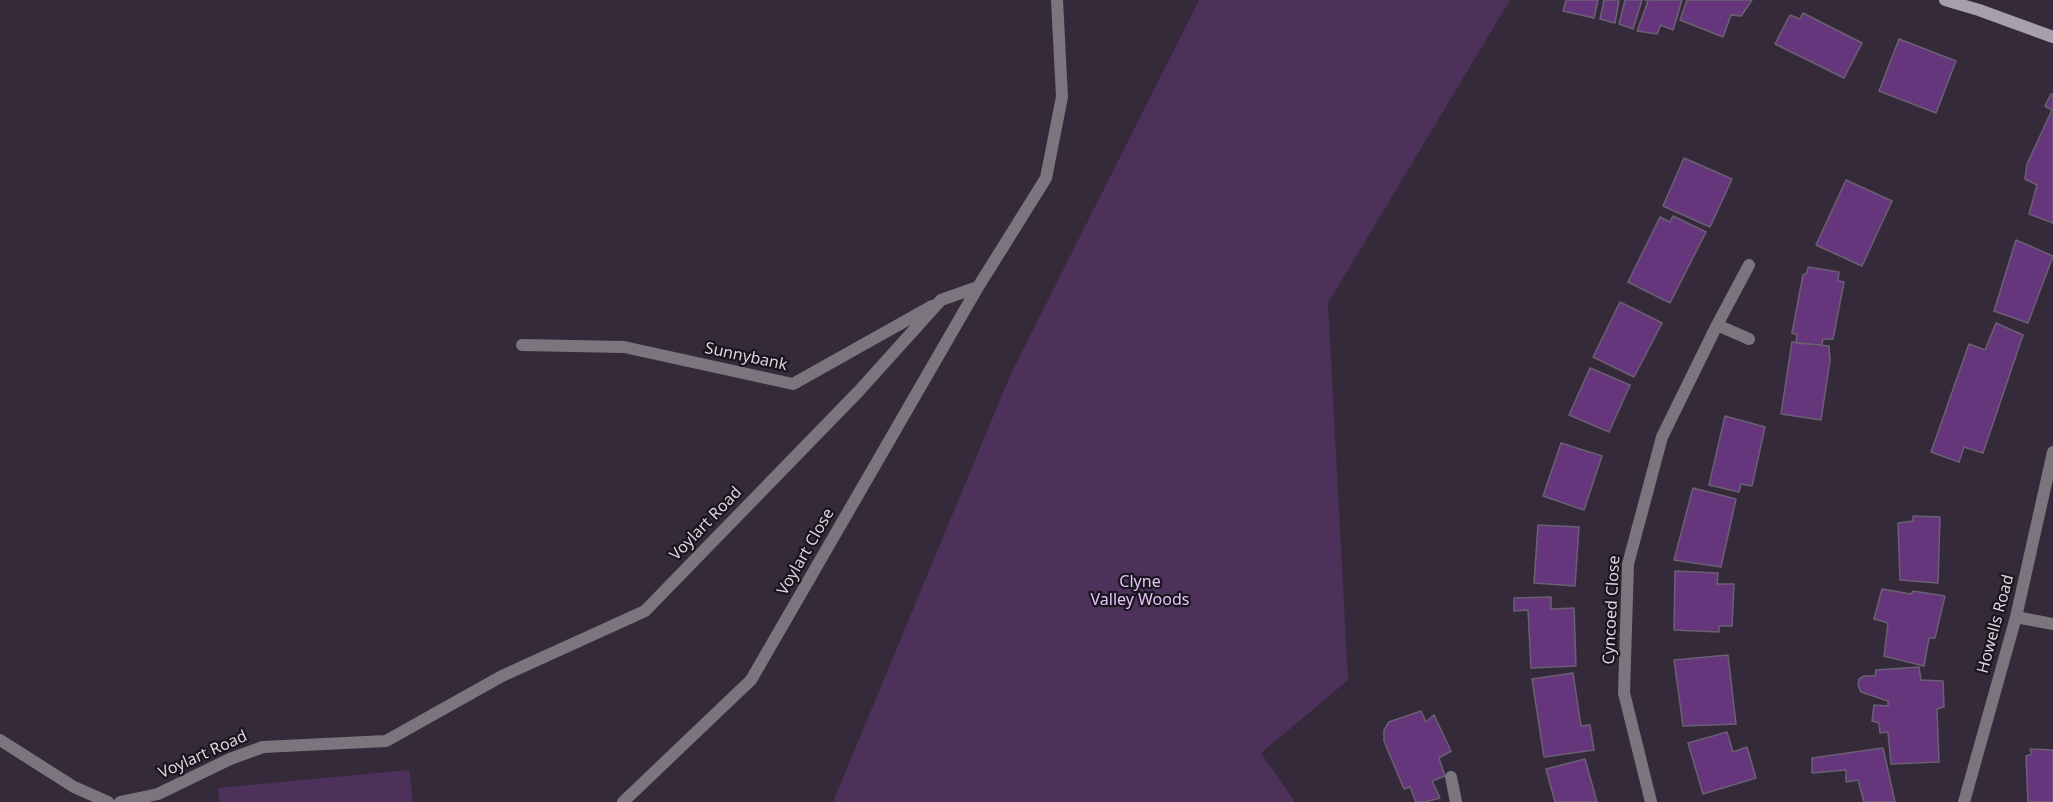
<!DOCTYPE html>
<html>
<head>
<meta charset="utf-8">
<style>
  body { margin:0 }
  canvas { display:block; background:#342a3a }
</style>
</head>
<body>
<canvas width="2053" height="802"></canvas>
<script>
const c = document.querySelector('canvas').getContext('2d');
c.lineJoin = 'round';
function fillPath(path, color) {
  c.fillStyle = color;
  c.fill(path, 'evenodd');
}
function toPath(rows) {
  const path = new Path2D();
  for (const r of rows) {
    path.moveTo(r[0], r[1]);
    for (let i = 2; i < r.length; i += 2) path.lineTo(r[i], r[i + 1]);
  }
  return path;
}
function strokePath(path, color, width, dash) {
  c.strokeStyle = color;
  c.lineWidth = width;
  c.lineCap = dash ? 'butt' : 'round';
  c.setLineDash(dash || []);
  c.stroke(path);
}
function label(font, color, halo, rows, align = 'center') {
  c.font = font + ' "Noto Sans",sans-serif';
  c.lineWidth = 4.5;
  c.setLineDash([]);
  c.textBaseline = 'middle';
  c.strokeStyle = halo;
  c.fillStyle = color;
  for (const [text, x, y, turn = 0] of rows) {
    c.save();
    c.translate(x, y);
    c.rotate((+turn || 0) * Math.PI / 180);
    c.textAlign = isNaN(turn) ? turn : align;
    if (halo) c.strokeText(text, 0, 0);
    c.fillText(text, 0, 0);
    c.restore();
  }
}
fillPath(toPath([
  [1199,0,1510,0,1328,303,1348,680,1261,753,1295,802,833,802,1010,376],
  [409,770,413,802,219,802,218,788]
]), '#4d315b');
const building = toPath([
  [1566,0,1598,0,1594,18,1563,11,1566,0],
  [1604,0,1619,0,1615,23,1600,19,1604,0],
  [1625,0,1642,0,1633,29,1619,24,1625,0],
  [1645,0,1682,0,1673,30,1661,25,1657,34,1637,31,1648,1,1645,0],
  [1687,0,1752,0,1741,16,1731,15,1723,37,1680,20,1687,0],
  [1803,13,1862,43,1844,78,1775,44,1790,15,1800,19,1803,13],
  [1899,39,1956,61,1936,113,1879,91,1899,39],
  [2051,94,2053,94,2053,223,2029,214,2037,185,2025,179,2027,164,2052,110,2045,106,2051,94],
  [1684,158,1732,179,1710,227,1663,206,1684,158],
  [1846,180,1892,201,1862,266,1816,245,1846,180],
  [1673,216,1706,232,1670,303,1628,282,1660,217,1670,222,1673,216],
  [2016,240,2053,256,2028,323,1994,311,2016,240],
  [1808,267,1839,272,1838,281,1844,282,1833,339,1823,339,1822,345,1796,343,1797,335,1792,333,1803,275,1807,273,1808,267],
  [1620,302,1662,323,1634,377,1593,357,1620,302],
  [1996,323,2023,335,1983,453,1964,447,1959,462,1931,452,1969,344,1985,350,1996,323],
  [1792,342,1829,346,1830,361,1821,420,1781,414,1792,342],
  [1590,368,1630,385,1609,432,1569,415,1590,368],
  [1725,416,1765,427,1752,486,1741,484,1739,492,1709,485,1725,416],
  [1561,443,1602,456,1584,510,1543,496,1561,443],
  [1693,488,1736,499,1721,567,1674,560,1693,488],
  [1913,516,1940,517,1938,583,1900,580,1898,523,1913,521,1913,516],
  [1538,525,1579,527,1575,586,1534,583,1538,525],
  [1675,571,1718,573,1717,584,1734,584,1732,626,1719,626,1719,632,1674,630,1675,571],
  [1882,589,1911,594,1913,591,1945,596,1935,638,1929,638,1924,666,1884,656,1888,623,1874,619,1882,589],
  [1551,597,1551,609,1574,608,1576,666,1531,668,1528,610,1514,611,1514,598,1551,597],
  [1728,655,1736,724,1683,726,1674,660,1728,655],
  [1919,667,1921,680,1943,681,1944,707,1937,709,1939,762,1891,764,1888,732,1880,733,1879,723,1872,721,1874,705,1888,706,1888,701,1861,692,1858,685,1859,679,1864,676,1875,676,1876,670,1919,667],
  [1573,673,1581,726,1590,725,1594,750,1544,757,1532,679,1573,673],
  [1421,711,1426,722,1434,715,1451,751,1439,758,1445,776,1432,781,1440,798,1425,802,1416,802,1410,787,1404,789,1384,741,1384,730,1389,722,1421,711],
  [1727,732,1733,752,1747,747,1756,778,1703,794,1688,743,1727,732],
  [1883,748,1895,802,1864,802,1858,780,1846,782,1846,770,1812,773,1812,758,1883,748],
  [2030,749,2053,750,2053,802,2028,802,2026,756,2032,754,2030,749],
  [1585,759,1597,802,1555,802,1546,769,1585,759]
]);
fillPath(building, '#66367d');
strokePath(building, '#6b6072', 1.5);
strokePath(toPath([
  [1717,325,1749,339],
  [522,345,624,347,793,384,932,306],
  [2016,617,2053,624],
  [0,740,74,787,108,802],
  [1451,777,1456,802],
  [120,802,158,794,230,759,263,747,386,741,502,676,645,611,858,392,941,300,978,287,1046,178,1062,97,1057,0],
  [623,802,751,680,978,287],
  [1651,802,1624,693,1628,564,1662,437,1717,325,1749,265],
  [1964,802,2016,617,2053,452]
]), '#7b767e', 12);
strokePath(toPath([
  [1945,0,1979,10,2053,37]
]), '#a79fab', 12);
label('16px', '#dcd5df', '#19151c', [
  ["Sunnybank",746,357,12],
  ["Voylart Road",706,524,-46],
  ["Voylart Close",806,552,-60],
  ["Cyncoed Close",1612,610,-87],
  ["Howells Road",1996,624,-75],
  ["Voylart Road",203,755,-24]
]);
label('16px', '#e6c0fb', '#19151c', [
  ["Clyne",1140,582],
  ["Valley Woods",1140,600]
]);
</script>
</body>
</html>
